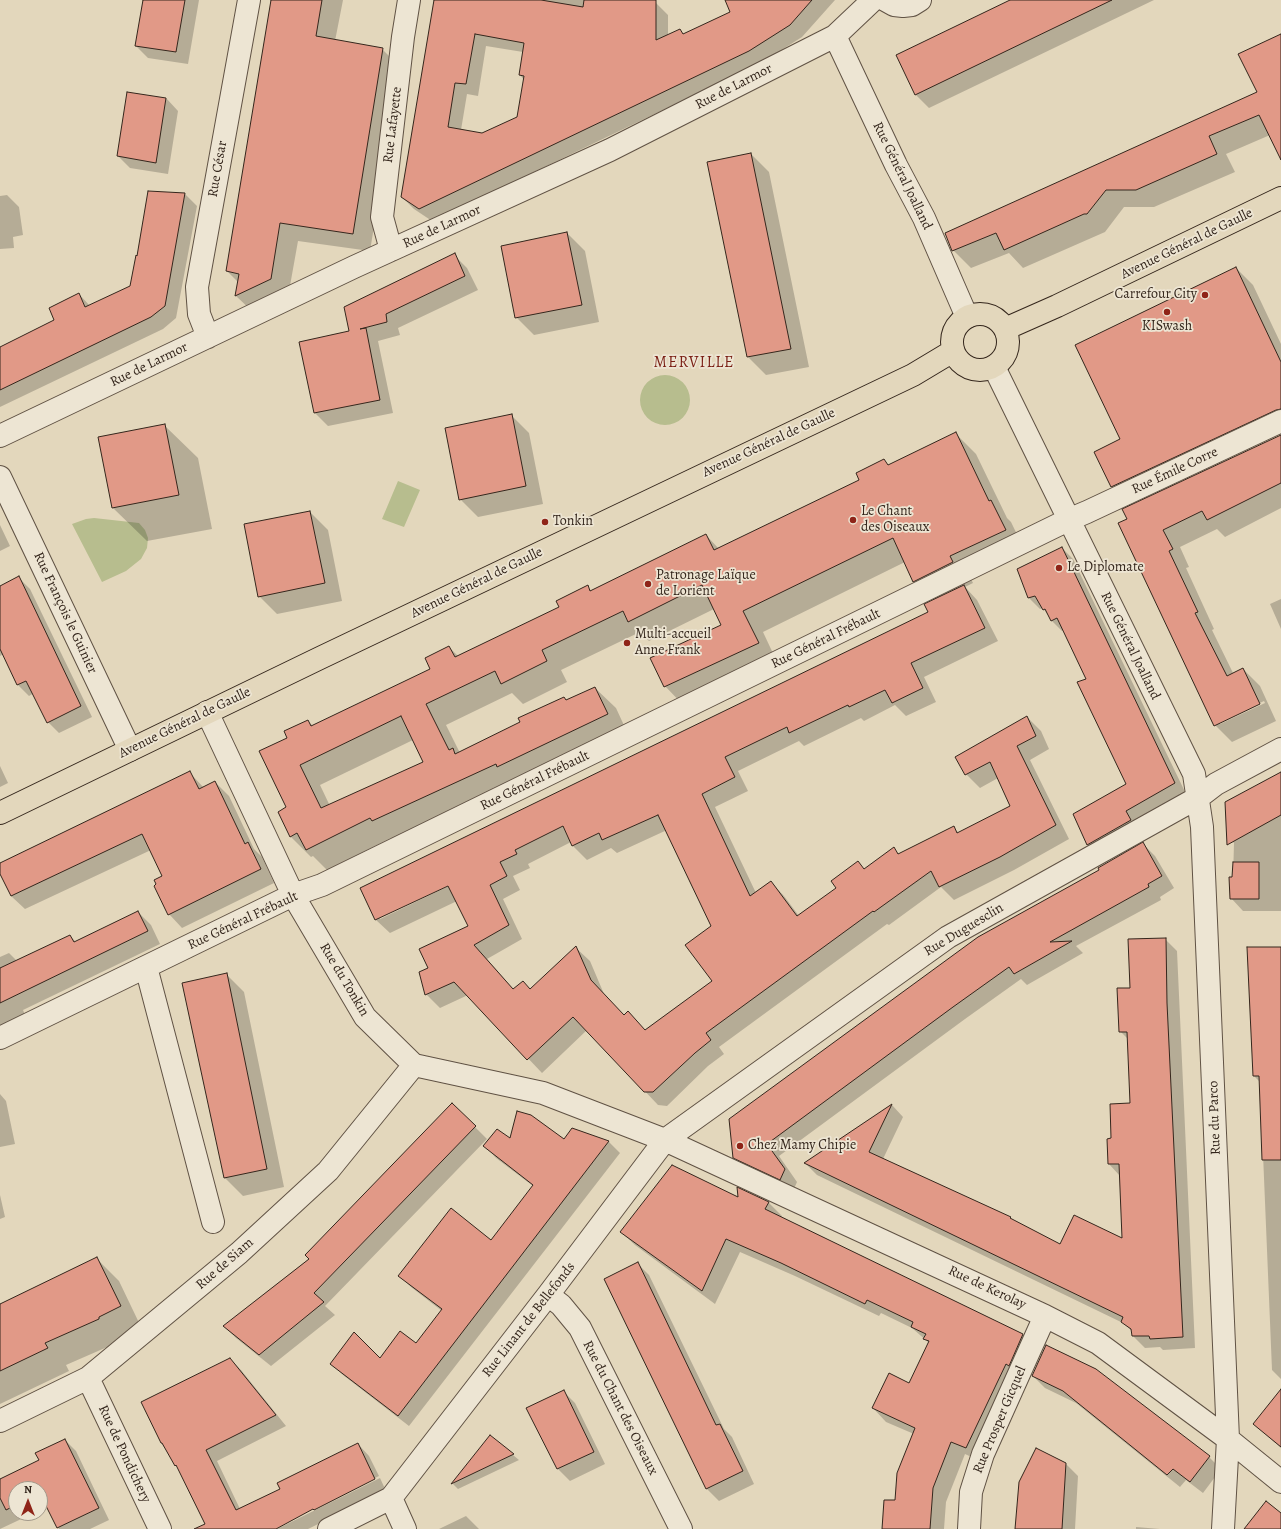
<!DOCTYPE html>
<html>
<head>
<meta charset="utf-8">
<style>
  body { margin:0 }
  #map { position:relative; width:1281px; height:1529px; overflow:hidden; background:#e3d7bc; font-family:Alegreya,serif }
  canvas { display:block }
  .north { position:absolute; left:8px; top:1481px; width:40px; height:40px; box-sizing:border-box; background:#ede5d3; border:1px solid #a3998a; border-radius:50%; rotate:0deg; font-size:11px; font-weight:700; line-height:16px; text-align:center; color:#34261c }
  .north::after { content:''; display:block; margin:auto; width:14px; height:18px; background:#8f2418; clip-path:polygon(50% 0,100% 100%,50% 72%,0 100%) }
</style>
</head>
<body>
<div id="map">
<canvas width="1281" height="1529"></canvas>
<div class="north">N</div>
</div>
<script>
const c = document.querySelector('canvas').getContext('2d');
c.lineJoin = 'round';
function fillPath(path, color) {
  c.fillStyle = color;
  c.fill(path, 'evenodd');
}
function toPath(rows) {
  const path = new Path2D();
  for (const r of rows) {
    if (r.length === 3) {
      path.moveTo(r[0] + r[2], r[1]);
      path.arc(r[0], r[1], r[2], 0, 2 * Math.PI);
      continue;
    }
    path.moveTo(r[0], r[1]);
    for (let i = 2; i < r.length; i += 2) path.lineTo(r[i], r[i + 1]);
  }
  return path;
}
function strokePath(path, color, width, dash) {
  c.strokeStyle = color;
  c.lineWidth = width;
  c.lineCap = dash ? 'butt' : 'round';
  c.setLineDash(dash || []);
  c.stroke(path);
}
function label(font, color, halo, rows, align = 'center') {
  c.font = font + ' Alegreya,serif';
  c.lineWidth = 3.5;
  c.setLineDash([]);
  c.textBaseline = 'middle';
  c.strokeStyle = halo;
  c.fillStyle = color;
  for (const [text, x, y, turn = 0] of rows) {
    c.save();
    c.translate(x, y);
    c.rotate((+turn || 0) * Math.PI / 180);
    c.textAlign = isNaN(turn) ? turn : align;
    if (halo) c.strokeText(text, 0, 0);
    c.fillText(text, 0, 0);
    c.restore();
  }
}
fillPath(toPath([
  [665,400,25],
  [398,481,420,490,404,527,382,519],
  [94,518,139,523,145,530,148,538,147,548,141,559,126,571,102,582,72,524,86,519]
]), '#b7bd8e');
fillPath(toPath([
  [144,0,199,0,188,64,148,58,136,46],
  [272,0,343,0,335,41,382,49,400,67,370,251,298,241,288,297,254,313,236,296,238,282,227,271],
  [435,0,608,0,656,3,668,15,668,36,680,30,684,35,732,12,726,0,835,0,802,37,761,63,432,221,414,209,402,197],
  [486,46,523,52,520,75,524,80,518,118,482,134,461,130,467,94,478,96],
  [1012,0,1154,0,929,108,916,95,897,56],
  [1281,35,1281,153,1270,135,1226,154,1235,172,1154,207,1124,207,1105,232,1023,268,1009,253,971,268,953,250,1258,93],
  [166,98,178,111,168,174,130,168,118,156],
  [751,154,769,172,809,367,766,375,748,357],
  [148,192,185,194,197,206,176,318,163,329,0,407,0,348,56,320,79,294,90,306,131,286,138,257],
  [7,195,19,207,23,235,13,237,14,248,0,249,0,196],
  [567,233,585,251,599,322,534,335,516,317],
  [454,255,467,268,478,290,398,328,400,335,378,341,393,413,328,426,315,413,350,332],
  [1236,268,1253,285,1281,344,1281,432,1129,504,1112,486,1121,440],
  [511,415,529,433,543,504,478,517,460,499],
  [164,425,198,458,212,529,147,541,113,508,99,437],
  [956,434,976,454,1007,518,1011,522,1025,551,970,577,973,583,965,587,977,600,998,641,924,677,936,702,906,716,895,705,864,721,861,718,804,746,799,741,738,771,748,791,715,807,756,893,771,882,784,896,799,916,837,888,858,863,865,870,894,849,899,854,953,827,959,833,1011,807,998,778,980,788,966,774,1027,717,1041,731,1049,749,1030,760,1069,839,1014,870,954,900,941,887,889,925,887,924,719,1047,724,1054,708,1066,667,1106,658,1105,587,1030,542,1073,468,995,440,1008,426,994,429,969,469,926,457,901,390,933,376,920,362,889,929,613,934,601,914,581,905,562,763,632,778,664,685,707,665,686,722,626,714,609,649,641,640,632,561,670,567,682,523,704,512,693,446,725,460,753,521,723,564,698,567,701,595,688,616,708,628,734,393,840,391,838,327,870,313,856,311,857,290,836,288,808,288,738,308,721,313,726,431,669,449,647,458,656,560,607,587,587,592,591,706,535,719,549,860,480,884,460,889,466],
  [413,740,424,763,330,806,320,785],
  [667,830,712,926,714,981,645,1030,624,1016,604,994,590,961,576,948,530,990,514,990,487,959,522,939,503,899,520,890,513,876,530,868,528,864,571,842,573,846,587,860,611,848,617,853],
  [452,882,453,884,380,919,380,917],
  [1281,436,1281,508,1225,537,1217,529,1180,547,1189,567,1186,568,1214,629,1212,630,1233,673,1243,669,1260,686,1276,721,1232,742,1215,725,1119,523],
  [1264,701,1265,703,1220,724,1220,722],
  [310,512,328,530,342,601,277,614,259,596],
  [0,525,10,546,0,551],
  [1062,548,1073,559,1186,794,1099,855,1088,844,1074,815,1127,785,1087,679,1064,630,1062,631,1051,620,1043,608,1040,609,1029,598,1018,570],
  [19,578,30,589,92,717,59,733,48,722,34,693,29,696,18,685,3,654,0,656,0,587],
  [1281,599,1281,629,1270,604],
  [0,766,8,783,0,787],
  [190,773,204,788,215,782,229,796,254,849,262,857,274,883,182,928,169,914,163,876,151,850,25,909,11,896,0,872,0,864],
  [1281,773,1281,911,1243,911,1231,898,1233,878,1234,843,1228,837],
  [1143,844,1155,856,1174,888,1160,897,1161,900,1076,946,1083,953,1027,985,1021,979,965,1019,779,1156,797,1182,793,1191,747,1170,734,1157,1100,871],
  [138,912,151,925,160,944,23,1010,30,1027,0,1040,0,957,9,953,17,961,70,936,76,942],
  [1165,939,1177,951,1195,1348,1163,1350,1160,1347,1145,1348,1133,1336,1133,1332,1123,1323,817,1175,805,1163,892,1105,903,1117,883,1159,1010,1218,1014,1221,1060,1245,1123,1239,1120,1176,1109,1164,1112,1139,1131,1104,1129,1040,1120,1031,1131,989],
  [1281,948,1281,1379,1272,1370,1260,1082,1254,1076],
  [226,974,244,992,284,1187,243,1196,225,1178,184,983],
  [0,1094,6,1101,15,1144,0,1147],
  [475,1127,487,1139,325,1306,335,1315,271,1366,236,1338,224,1326],
  [572,1129,609,1142,620,1153,409,1426,343,1375,332,1364,380,1359,416,1344,442,1311,411,1287,400,1276,492,1241,533,1186,496,1158,485,1146,511,1140,564,1141],
  [0,1195,5,1217,0,1219],
  [739,1198,769,1203,782,1216,781,1218,1023,1335,1036,1348,980,1461,965,1454,946,1502,944,1529,883,1529,896,1501,914,1434,886,1422,873,1408,909,1384,929,1343,928,1342,912,1328,881,1313,879,1316,795,1276,740,1252,715,1304,635,1245,621,1232],
  [96,1258,119,1281,142,1329,121,1341,66,1365,69,1371,0,1404,0,1305],
  [637,1263,649,1275,724,1429,732,1437,754,1484,719,1501,707,1489,605,1280],
  [230,1359,241,1370,286,1426,217,1461,240,1509,282,1489,358,1444,369,1456,379,1476,273,1529,209,1529,180,1469,161,1443],
  [1033,1376,1209,1457,1221,1469,1203,1493,1186,1480,1180,1487,1076,1403,1045,1388],
  [563,1391,575,1403,605,1464,570,1481,558,1469,527,1408],
  [1281,1401,1281,1448,1254,1424],
  [490,1436,519,1460,458,1489,453,1484],
  [65,1440,76,1451,109,1520,90,1529,59,1529,48,1506,40,1510,40,1489,16,1489,16,1513,34,1513,0,1529,0,1481,40,1460],
  [1066,1464,1078,1476,1075,1529,1016,1529],
  [380,1478,386,1491,308,1529,277,1529],
  [466,1516,479,1529,439,1529],
  [1136,1527,1160,1529,1136,1529]
]), '#0003');
const building = toPath([
  [143,0,185,0,176,52,135,46,143,0],
  [271,0,322,0,316,36,383,48,353,234,280,223,271,279,235,296,239,274,226,271,271,0],
  [434,0,541,0,583,7,584,0,656,0,656,40,680,29,683,34,730,12,725,0,812,0,790,25,749,51,419,209,401,197,434,0],
  [475,34,524,43,519,75,524,76,517,117,482,133,448,127,455,83,466,84,475,34],
  [1010,0,1112,0,915,95,896,55,1010,0],
  [1281,34,1281,160,1259,115,1209,136,1217,154,1136,190,1106,190,1087,214,1084,214,1004,250,996,233,952,251,945,233,1257,92,1238,54,1281,34],
  [127,92,166,98,156,163,117,156,127,92],
  [751,153,791,349,747,357,707,162,751,153],
  [148,191,185,193,165,306,151,317,0,390,0,347,54,320,49,308,79,293,85,307,130,286,136,255,137,256,148,191],
  [567,232,582,305,515,318,501,246,567,232],
  [455,253,465,276,386,314,387,322,360,329,366,328,380,400,314,413,299,342,349,331,344,307,455,253],
  [1236,267,1281,362,1281,409,1276,410,1111,487,1094,452,1120,439,1075,345,1236,267],
  [512,414,526,486,459,500,445,428,512,414],
  [165,424,179,495,112,508,98,437,165,424],
  [956,432,989,501,991,500,1006,530,950,556,953,562,913,582,893,538,743,611,759,643,664,687,650,658,721,625,702,585,628,622,623,611,542,650,547,661,501,684,495,671,426,704,449,750,453,748,455,754,520,722,518,718,564,697,566,700,595,687,608,714,497,767,496,764,372,821,370,818,306,850,297,833,290,837,278,812,286,807,259,751,287,738,284,731,308,720,311,726,430,669,425,658,449,646,455,657,559,607,556,601,588,585,590,591,706,534,714,550,859,480,856,473,884,459,888,465,956,432],
  [401,716,423,762,321,808,300,765,401,716],
  [1281,435,1281,483,1207,520,1202,511,1163,530,1173,549,1169,551,1198,612,1195,613,1227,676,1243,668,1260,704,1214,726,1118,523,1127,519,1122,509,1281,435],
  [310,511,325,583,258,597,244,524,310,511],
  [1062,547,1175,783,1126,811,1131,820,1087,845,1073,814,1126,784,1077,682,1086,679,1057,618,1051,621,1045,609,1043,610,1035,596,1028,598,1017,569,1062,547],
  [19,576,81,706,47,723,26,681,17,685,0,649,0,586,19,576],
  [964,585,985,628,911,663,923,688,892,703,885,690,849,707,848,705,789,733,787,727,758,741,725,757,735,777,702,794,750,896,771,881,797,916,836,888,831,881,858,861,864,869,894,847,898,854,954,826,957,833,1010,806,990,762,965,775,955,757,1027,716,1036,736,1017,746,1056,825,1000,857,939,887,931,871,874,912,873,911,706,1033,711,1040,695,1053,653,1092,644,1092,573,1017,527,1060,454,982,425,995,419,972,428,968,419,949,468,926,448,886,375,920,360,888,928,612,924,604,964,585],
  [658,815,711,926,685,945,712,981,645,1030,628,1011,624,1015,591,980,576,946,530,989,523,981,513,989,474,945,509,925,490,885,507,876,500,862,517,854,515,850,563,826,572,846,599,833,602,840,658,815],
  [190,771,199,789,215,781,245,844,248,842,261,869,168,915,154,886,156,884,154,880,162,876,142,834,11,896,0,874,0,863,190,771],
  [1281,772,1281,815,1227,845,1225,802,1281,772],
  [1143,842,1162,876,1148,884,1149,887,1050,942,1072,941,1014,974,1009,967,953,1007,767,1144,785,1169,780,1180,733,1158,729,1119,978,937,1099,870,1098,868,1143,842],
  [1233,862,1259,862,1259,899,1230,899,1229,877,1232,877,1233,862],
  [138,911,148,931,0,1003,0,968,70,935,74,942,138,911],
  [1166,938,1167,1003,1183,1337,1150,1339,1149,1336,1132,1336,1131,1329,1121,1322,1123,1317,804,1163,892,1104,869,1152,1011,1217,1010,1218,1060,1244,1074,1215,1122,1238,1119,1164,1108,1164,1107,1139,1111,1138,1110,1104,1130,1103,1127,1032,1119,1032,1117,988,1130,988,1128,939,1166,938],
  [1247,947,1281,947,1281,1160,1262,1160,1259,1076,1253,1076,1247,947],
  [227,973,267,1169,224,1178,182,983,227,973],
  [452,1103,476,1126,314,1293,324,1302,259,1355,223,1326,309,1259,305,1255,452,1103],
  [517,1111,531,1115,564,1139,572,1128,609,1141,398,1416,330,1364,354,1332,380,1358,400,1331,416,1343,442,1309,398,1276,451,1208,491,1240,533,1185,483,1146,497,1129,510,1138,517,1111],
  [672,1165,738,1197,737,1187,769,1202,765,1209,1023,1334,1009,1366,1006,1364,966,1448,951,1442,933,1488,930,1529,882,1529,884,1500,895,1500,897,1473,915,1428,872,1408,889,1373,909,1383,929,1341,923,1339,926,1334,911,1327,913,1322,867,1300,865,1304,781,1263,726,1239,702,1291,620,1232,672,1165],
  [97,1257,121,1306,99,1317,99,1319,45,1343,48,1348,0,1371,0,1304,97,1257],
  [638,1262,716,1425,720,1424,743,1471,706,1489,604,1279,638,1262],
  [1046,1345,1096,1369,1210,1456,1190,1482,1173,1469,1167,1475,1063,1391,1032,1376,1046,1345],
  [230,1358,276,1415,206,1450,236,1510,280,1489,277,1483,358,1443,375,1479,314,1510,313,1509,276,1529,194,1529,205,1524,176,1465,175,1466,162,1443,161,1443,141,1402,230,1358],
  [1281,1389,1281,1447,1253,1424,1281,1389],
  [564,1390,594,1452,557,1469,526,1408,564,1390],
  [490,1435,514,1454,451,1484,490,1435],
  [65,1439,99,1508,57,1528,40,1494,40,1489,16,1489,16,1505,6,1510,0,1498,0,1479,39,1460,35,1453,65,1439],
  [1036,1448,1066,1463,1062,1529,1015,1529,1019,1482,1036,1448],
  [1266,1501,1281,1513,1281,1529,1244,1529,1266,1501]
]);
fillPath(building, '#e19987');
strokePath(building, '#34261c', 1);
const minor = toPath([
  [885,0,894,5,903,6,912,5,920,0],
  [835,36,896,165,924,218,967,317],
  [391,250,382,217,403,37,409,0],
  [208,337,199,314,197,287,249,0],
  [994,367,1194,774,1202,827,1228,1439,1223,1529],
  [0,436,354,267,610,150,835,36,873,0],
  [0,477,130,750],
  [207,712,293,895,365,1017,414,1065,543,1093,665,1140,1045,1316,1098,1343,1228,1439,1281,1482],
  [146,967,213,1222],
  [0,1038,293,895,322,885,1068,520,1087,512,1281,421],
  [548,1295,561,1305,580,1328,681,1529],
  [88,1378,160,1529],
  [0,1421,88,1378,239,1253,328,1171,414,1065],
  [391,1498,548,1295,665,1140,948,937,1199,797,1216,784,1281,749],
  [329,1529,391,1498,405,1529],
  [969,1529,971,1492,983,1454,1045,1316]
]);
const major = toPath([
  [980,342,28],
  [1005,329,1057,306,1281,198],
  [0,813,320,658,913,375,953,351]
]);
strokePath(minor, '#605244', 24);
strokePath(major, '#34261c', 24);
strokePath(minor, '#ede5d3', 22);
strokePath(major, '#e3d7bc', 22);
for (const [x, y, r, color] of [
  [1205,295,4,"#8f2418"],
  [1167,312,4,"#8f2418"],
  [853,520,4,"#8f2418"],
  [545,522,4,"#8f2418"],
  [1059,568,4,"#8f2418"],
  [648,584,4,"#8f2418"],
  [627,643,4,"#8f2418"],
  [740,1146,4,"#8f2418"]
]) {
  const dot = new Path2D();
  dot.arc(x, y, r, 0, 2 * Math.PI);
  c.fillStyle = color;
  c.fill(dot);
  strokePath(dot, '#ede5d3', 1.5);
}
label('14px', '#34261c', '#ede5d3', [
  ["Rue de Larmor",734,87,-27],
  ["Rue Lafayette",393,125,-83],
  ["Rue César",218,169,-80],
  ["Rue Général Joalland",902,176,64],
  ["Rue de Larmor",442,227,-25],
  ["Avenue Général de Gaulle",1187,244,-26],
  ["Rue de Larmor",149,365,-26],
  ["Avenue Général de Gaulle",769,443,-25],
  ["Rue Émile Corre",1175,471,-25],
  ["Avenue Général de Gaulle",477,583,-26],
  ["Rue François le Guinier",65,613,65],
  ["Rue Général Frébault",826,639,-26],
  ["Rue Général Joalland",1130,646,64],
  ["Avenue Général de Gaulle",185,723,-26],
  ["Rue Général Frébault",535,781,-26],
  ["Rue Général Frébault",243,921,-25],
  ["Rue Duguesclin",964,930,-31],
  ["Rue du Tonkin",344,980,59],
  ["Rue du Parco",1215,1118,-92],
  ["Rue de Siam",225,1264,-41],
  ["Rue de Kerolay",987,1288,25],
  ["Rue Linant de Bellefonds",529,1320,-52],
  ["Rue du Chant des Oiseaux",620,1408,63],
  ["Rue Prosper Gicquel",1000,1420,-67],
  ["Rue de Pondichery",124,1454,65]
]);
label('14px', '#34261c', '#ede5d3', [
  ["Carrefour City",1197,295,"right"],
  ["KISwash",1167,327,"center"],
  ["Le Chant",861,512],
  ["des Oiseaux",861,528],
  ["Tonkin",553,522],
  ["Le Diplomate",1067,568],
  ["Patronage Laïque",656,576],
  ["de Lorient",656,592],
  ["Multi-accueil",635,635],
  ["Anne Frank",635,651],
  ["Chez Mamy Chipie",748,1146]
], 'left');
c.letterSpacing = '1px';
label('16px', '#7a1f14', '#ede5d3', [
  ["MERVILLE",694,363]
]);
c.letterSpacing = '0px';
</script>
</body>
</html>
